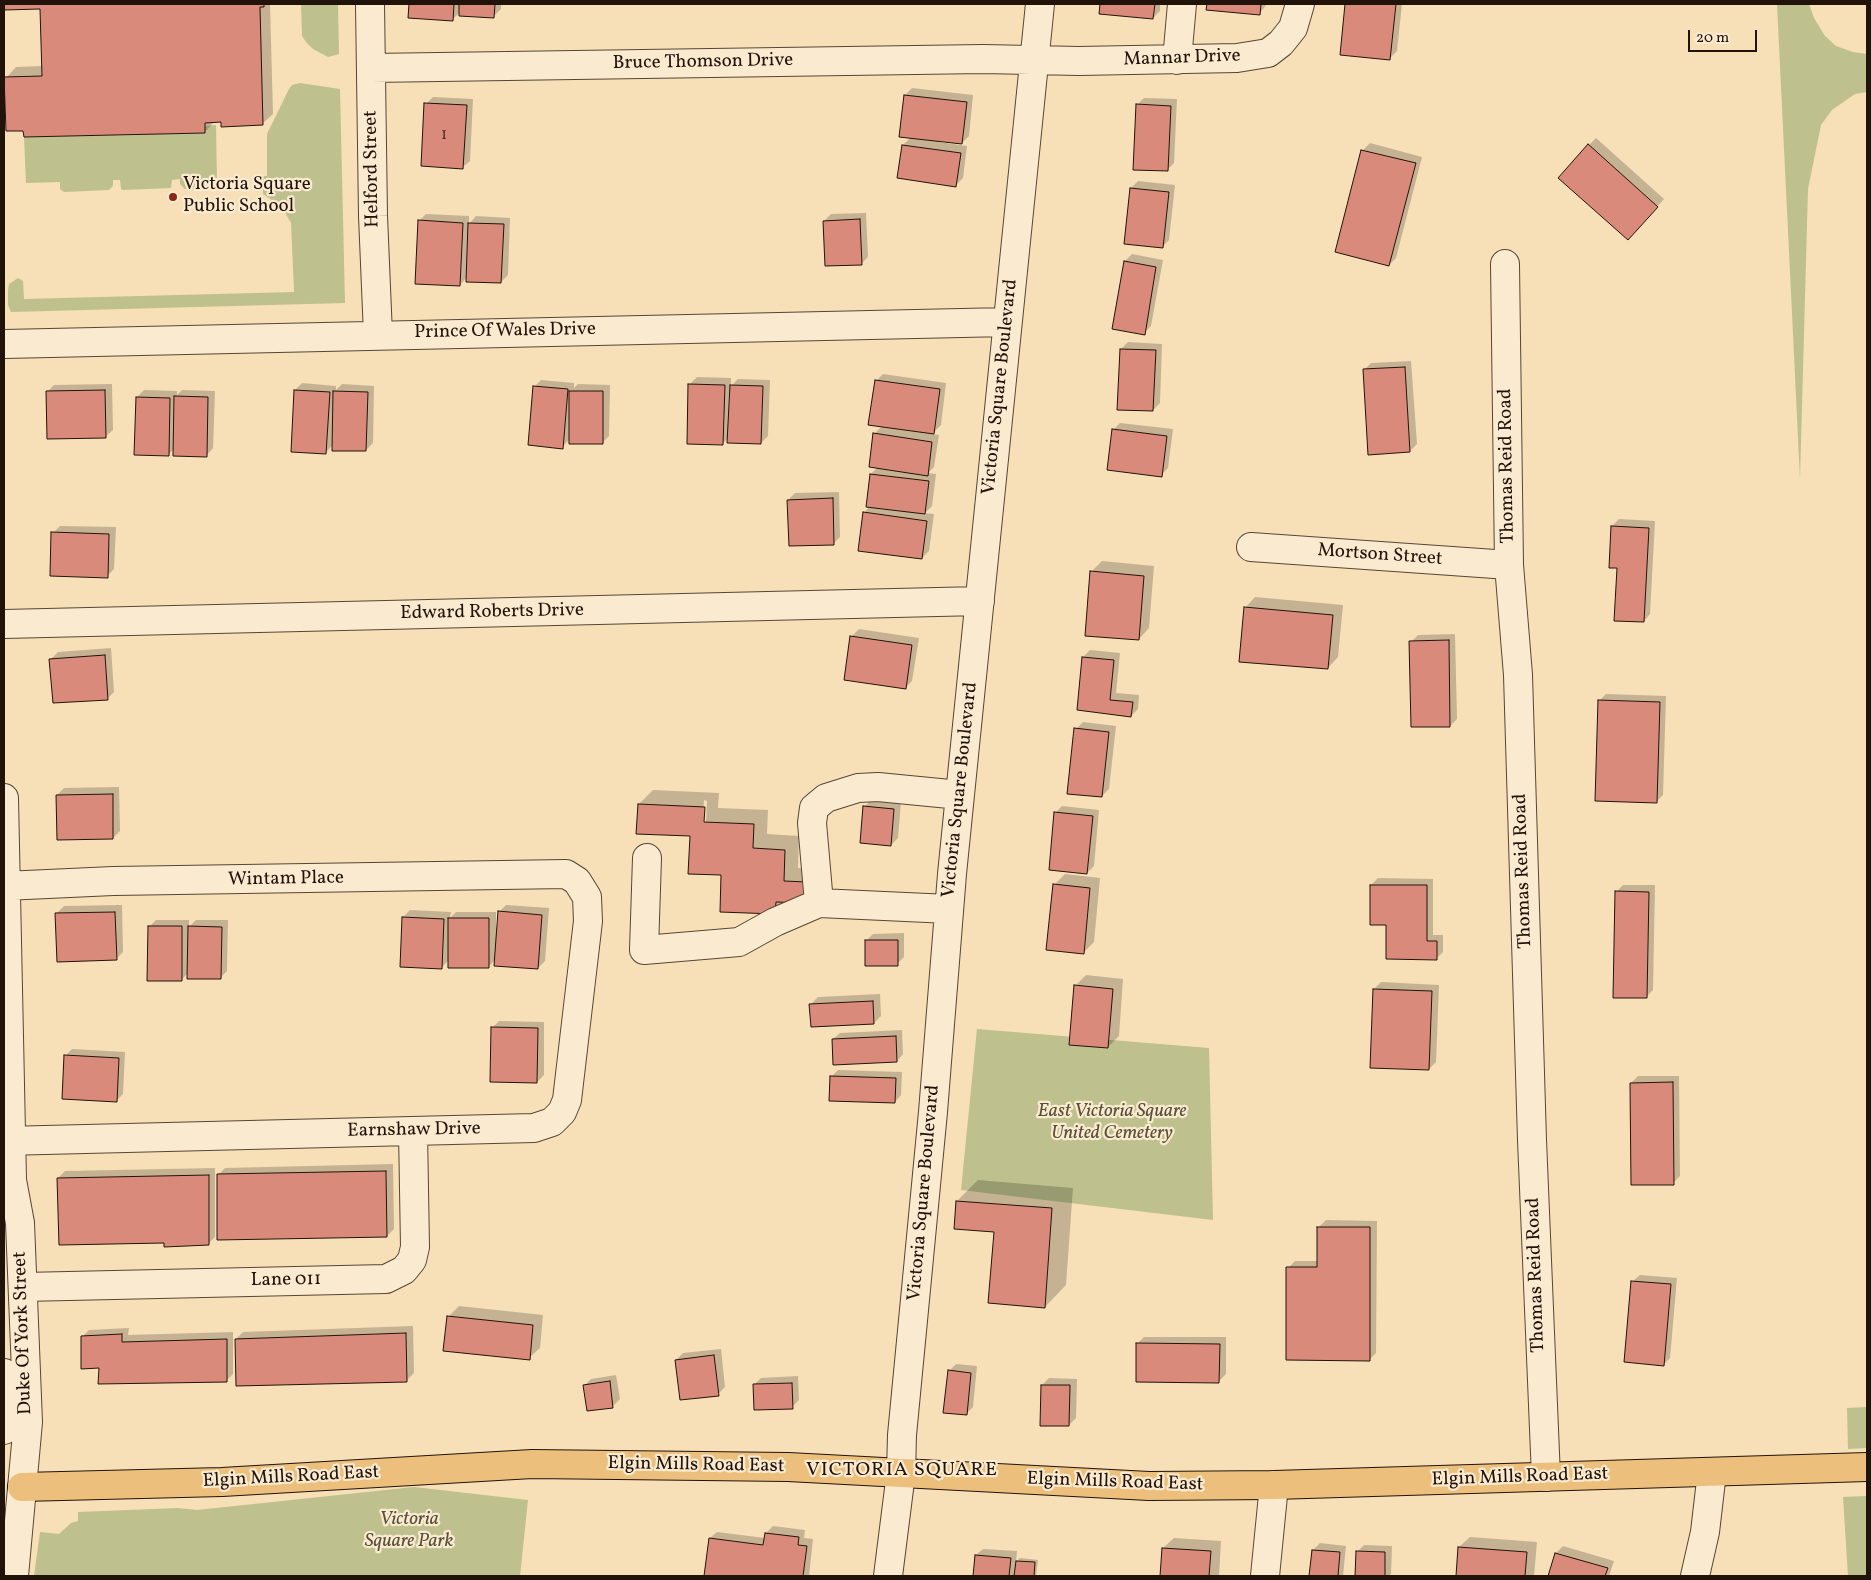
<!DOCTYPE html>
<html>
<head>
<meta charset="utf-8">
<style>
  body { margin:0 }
  #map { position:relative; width:1871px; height:1580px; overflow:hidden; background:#f7dfb7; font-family:Vollkorn,serif }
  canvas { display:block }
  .frame { position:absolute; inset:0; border:5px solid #21130a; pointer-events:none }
  .scale { position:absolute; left:1688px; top:30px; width:69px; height:22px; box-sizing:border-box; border:2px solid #21130a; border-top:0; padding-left:6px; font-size:15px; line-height:18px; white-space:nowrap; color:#21130a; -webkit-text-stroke:4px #faead0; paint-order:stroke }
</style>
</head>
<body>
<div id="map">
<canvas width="1871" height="1580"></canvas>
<div class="frame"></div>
<div class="scale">20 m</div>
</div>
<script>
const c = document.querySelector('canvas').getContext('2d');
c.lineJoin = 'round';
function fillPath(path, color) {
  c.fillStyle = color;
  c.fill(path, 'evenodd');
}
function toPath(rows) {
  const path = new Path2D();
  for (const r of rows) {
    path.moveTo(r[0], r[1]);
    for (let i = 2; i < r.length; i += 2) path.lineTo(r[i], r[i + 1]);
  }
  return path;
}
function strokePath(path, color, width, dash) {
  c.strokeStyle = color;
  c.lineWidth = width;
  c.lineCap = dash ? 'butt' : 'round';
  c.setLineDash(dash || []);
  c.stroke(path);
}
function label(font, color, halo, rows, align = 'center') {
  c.font = font + ' Vollkorn,serif';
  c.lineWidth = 4.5;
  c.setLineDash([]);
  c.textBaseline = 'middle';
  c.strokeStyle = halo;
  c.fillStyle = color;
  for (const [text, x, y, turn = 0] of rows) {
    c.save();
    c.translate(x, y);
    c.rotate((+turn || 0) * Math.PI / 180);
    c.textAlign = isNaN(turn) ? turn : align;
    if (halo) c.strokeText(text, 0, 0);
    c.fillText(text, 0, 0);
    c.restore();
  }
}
fillPath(toPath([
  [301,4,338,4,339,54,328,57,313,49,306,42,302,36],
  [1777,4,1809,4,1814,18,1825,36,1836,46,1853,52,1867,54,1867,92,1855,94,1832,110,1821,125,1808,189,1800,479],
  [300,83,340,89,345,303,11,312,8,305,8,290,9,284,18,278,23,281,24,299,294,292,291,223,282,207,263,194,263,176,267,176,267,134,289,89,292,85],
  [216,125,217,182,213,188,185,189,180,184,180,179,172,180,171,188,123,190,121,189,120,180,113,180,113,186,109,190,64,192,60,189,60,182,26,183,24,137,205,133,205,126],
  [977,1029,1209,1048,1213,1220,961,1190],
  [1867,1407,1867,1448,1848,1449,1847,1408],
  [414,1487,528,1500,520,1576,34,1576,40,1532,59,1534,71,1523,78,1521,78,1512,178,1508,197,1510],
  [1867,1496,1867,1576,1848,1576,1843,1497]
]), '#bec18d');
fillPath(toPath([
  [5,4,270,4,273,114,262,124,215,121,205,132,6,78,16,67,43,66,41,7,5,8],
  [410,4,501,4,501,9,494,16,460,12,453,19,409,17],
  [1101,4,1160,4,1160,11,1153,18,1100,13],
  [1208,4,1267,4,1259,14,1208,9],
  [1346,4,1402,4,1397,51,1390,58,1341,54],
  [912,88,973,95,969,136,962,143,938,140,938,142,967,146,963,178,956,185,903,145,911,137,905,95],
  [433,97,473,99,470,161,463,167,426,104],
  [1144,98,1177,99,1174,163,1167,170,1137,105],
  [1596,138,1664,199,1635,232,1589,145],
  [1370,143,1422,157,1396,258,1389,265,1337,252,1363,150],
  [1138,181,1175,185,1169,240,1162,247,1131,188],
  [866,213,868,257,861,264,824,221,831,214],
  [426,214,469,216,469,224,476,216,510,218,508,275,501,282,467,277,460,285,419,221],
  [1132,254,1163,260,1151,326,1144,333,1125,261],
  [1128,342,1162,344,1160,403,1153,410,1121,349],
  [1411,361,1417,444,1410,451,1364,370,1371,363],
  [883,374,946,383,941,425,932,434,939,435,934,467,928,473,936,474,932,506,925,513,934,514,929,551,922,558,864,513,870,506,871,474,878,467,874,434,882,426,876,381],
  [697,377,731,378,731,386,738,379,770,380,768,436,761,443,729,437,723,443,690,384],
  [541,380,574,383,574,388,578,384,610,385,609,436,602,443,570,439,562,447,534,387],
  [302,383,336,386,336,390,342,384,374,386,373,443,366,450,333,445,325,453,295,390],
  [112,384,113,430,106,436,47,392,54,385],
  [144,390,177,391,177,395,182,390,215,391,213,448,207,455,174,449,168,455,137,397],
  [1120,423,1173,429,1168,468,1161,475,1113,430],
  [839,492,840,537,833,544,788,500,795,493],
  [1619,519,1655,521,1650,614,1644,621,1618,567,1612,526],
  [60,526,116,527,114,569,107,576,53,533],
  [1102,561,1154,566,1149,628,1139,639,1091,572],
  [1255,597,1343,605,1338,657,1328,668,1245,608],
  [859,629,919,638,912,681,905,688,846,678,852,636],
  [1455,634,1457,719,1450,726,1411,642,1418,635],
  [111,648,114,692,107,699,51,659,58,652],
  [1090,650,1120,653,1116,693,1139,695,1138,709,1131,716,1078,709,1083,657],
  [1606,694,1666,696,1663,795,1656,802,1599,701],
  [1083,722,1116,726,1109,789,1102,796,1076,729],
  [119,787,120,831,113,838,57,795,64,788],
  [653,790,719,793,718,808,768,810,767,834,799,836,798,868,821,869,775,913,723,874,691,835,639,804],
  [704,800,707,801,706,822,703,822],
  [871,800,901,802,898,838,891,845,864,807],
  [1062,806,1099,810,1094,866,1087,873,1055,813],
  [1065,874,1100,878,1094,942,1083,953,1054,885],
  [1378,878,1433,879,1433,935,1443,935,1443,952,1436,959,1388,924,1371,885],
  [1623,885,1655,885,1653,990,1646,997,1616,892],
  [122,905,123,952,116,959,57,913,64,906],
  [506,905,549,908,545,961,538,968,495,960,489,966,449,960,441,968,403,917,410,910,451,912,450,918,456,912,496,912,496,931,498,931,499,912],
  [156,920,189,920,189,927,196,920,228,920,227,971,220,978,188,973,181,980,149,927],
  [904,933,904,957,897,964,866,941,873,934],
  [1086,975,1123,979,1119,1036,1108,1047,1075,986],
  [1381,982,1439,985,1436,1062,1429,1069,1374,989],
  [880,994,881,1016,874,1023,811,1004,818,997],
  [499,1021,544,1022,544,1075,537,1082,492,1028],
  [902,1030,903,1054,897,1061,833,1039,840,1033],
  [72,1049,125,1052,123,1094,116,1101,65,1056],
  [838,1070,902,1072,901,1095,895,1102,831,1077],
  [1638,1076,1679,1076,1680,1176,1673,1183,1631,1083],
  [393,1164,394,1229,387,1236,218,1175,225,1168],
  [215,1168,215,1237,208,1244,165,1241,58,1178,65,1171],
  [978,1180,1073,1188,1066,1285,1045,1307,995,1231,957,1201],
  [1326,1220,1377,1221,1376,1353,1369,1360,1288,1268,1295,1261,1318,1261,1319,1227],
  [1640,1275,1677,1278,1670,1358,1663,1365,1633,1281],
  [459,1306,543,1315,540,1348,529,1358,448,1317],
  [413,1326,414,1373,407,1380,236,1339,243,1332],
  [129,1328,128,1335,233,1332,233,1374,226,1381,100,1367,82,1337,89,1330],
  [1144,1337,1226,1337,1226,1374,1219,1381,1137,1344],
  [721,1349,725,1387,718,1394,676,1360,683,1353],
  [956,1364,977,1366,973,1407,966,1414,949,1371],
  [616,1375,620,1399,613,1406,588,1410,584,1386,591,1379],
  [798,1376,799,1400,792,1407,754,1385,761,1378],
  [1049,1378,1077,1379,1076,1418,1069,1425,1042,1385],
  [773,1526,805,1530,804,1538,813,1539,809,1576,705,1576,710,1538,717,1532,765,1538,766,1533],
  [1470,1537,1537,1542,1534,1576,1457,1576,1459,1547],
  [1174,1538,1221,1541,1219,1576,1161,1576,1163,1548],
  [1320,1543,1346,1546,1343,1576,1311,1576,1313,1550],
  [1364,1545,1392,1546,1391,1574,1389,1576,1356,1576,1357,1552],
  [1563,1546,1614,1561,1609,1576,1549,1576,1556,1553],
  [983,1549,1017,1551,1016,1562,1020,1558,1038,1560,1036,1576,974,1576,976,1555]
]), '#0003');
const building = toPath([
  [4,4,264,4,264,7,260,7,263,125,221,127,221,122,205,123,205,133,113,135,24,137,23,131,6,131,4,77,42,76,40,9,4,10,4,4],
  [409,4,454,4,453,21,408,18,409,4],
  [459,4,495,4,494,18,459,16,459,4],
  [1100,4,1155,4,1153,19,1099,14,1100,4],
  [1207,4,1261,4,1260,15,1206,10,1207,4],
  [1345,4,1396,4,1390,60,1340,55,1345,4],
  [904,95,967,102,962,144,899,137,904,95],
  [424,103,467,105,463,169,421,166,424,103],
  [1136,104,1171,106,1168,171,1133,170,1136,104],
  [1588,144,1658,207,1628,240,1558,178,1588,144],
  [902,145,961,153,956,187,897,178,902,145],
  [1361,150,1416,163,1389,266,1335,252,1361,150],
  [1130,188,1169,192,1163,248,1124,244,1130,188],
  [860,219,862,265,825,266,823,221,860,219],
  [418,220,463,223,460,286,415,284,418,220],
  [468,223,504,224,501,283,466,282,468,223],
  [1124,261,1156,267,1145,335,1112,329,1124,261],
  [1120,349,1156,350,1153,411,1117,410,1120,349],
  [1405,367,1410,452,1368,455,1363,369,1405,367],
  [875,380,940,389,934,434,868,425,875,380],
  [688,384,725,385,723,445,687,444,688,384],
  [730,385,763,386,761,444,727,443,730,385],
  [533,386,568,389,563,449,528,445,533,386],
  [105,390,106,438,47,439,46,391,105,390],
  [294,390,330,392,326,454,291,452,294,390],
  [333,391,368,392,366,451,332,451,333,391],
  [569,391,603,391,603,444,569,444,569,391],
  [174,396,208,397,207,457,173,456,174,396],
  [136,397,170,398,169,456,134,455,136,397],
  [1112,429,1167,436,1162,477,1107,470,1112,429],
  [873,433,932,442,928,476,869,467,873,433],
  [870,474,929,481,925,514,866,507,870,474],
  [833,498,834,545,789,546,787,500,833,498],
  [863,512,927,521,922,559,858,551,863,512],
  [1611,526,1649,528,1644,622,1614,621,1617,568,1609,568,1611,526],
  [51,532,109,534,108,578,50,576,51,532],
  [1090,571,1144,576,1139,640,1085,636,1090,571],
  [1244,607,1333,615,1328,669,1239,662,1244,607],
  [850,636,912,645,906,689,844,680,850,636],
  [1449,640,1450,727,1411,727,1409,641,1449,640],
  [105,655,108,700,53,703,49,659,105,655],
  [1082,657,1114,660,1110,700,1133,702,1131,717,1077,710,1082,657],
  [1598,700,1660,702,1657,803,1595,801,1598,700],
  [1074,728,1109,732,1102,797,1067,794,1074,728],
  [113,794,113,839,57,840,56,795,113,794],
  [638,804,705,807,704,822,754,824,753,848,785,850,784,881,807,882,806,903,776,902,775,914,720,912,721,875,688,874,690,836,636,834,638,804],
  [863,806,894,809,891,846,860,843,863,806],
  [1054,812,1093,816,1087,874,1049,870,1054,812],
  [1053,884,1090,888,1084,954,1046,950,1053,884],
  [1370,885,1427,885,1427,941,1437,941,1437,960,1386,959,1386,925,1370,925,1370,885],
  [1615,891,1649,892,1647,998,1613,998,1615,891],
  [498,911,542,915,538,969,494,966,498,911],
  [115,912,117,960,57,962,55,913,115,912],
  [402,917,444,919,442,969,400,967,402,917],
  [448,918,489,918,489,968,448,968,448,918],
  [148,926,182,926,182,981,147,981,148,926],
  [188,926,222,927,221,979,187,979,188,926],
  [865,940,898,940,898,966,865,966,865,940],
  [1074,985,1113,989,1108,1048,1069,1045,1074,985],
  [1373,989,1432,991,1429,1070,1370,1068,1373,989],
  [873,1001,874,1024,811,1027,809,1004,873,1001],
  [491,1027,538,1028,537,1083,490,1082,491,1027],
  [896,1036,897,1062,833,1065,832,1039,896,1036],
  [64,1055,119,1058,117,1102,62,1099,64,1055],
  [830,1076,896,1078,895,1103,829,1101,830,1076],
  [1673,1082,1674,1185,1631,1185,1630,1083,1673,1082],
  [386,1171,387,1237,217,1240,217,1174,386,1171],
  [209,1175,209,1245,164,1247,164,1243,59,1245,57,1178,209,1175],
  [956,1201,1052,1208,1045,1308,988,1303,994,1232,954,1229,956,1201],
  [1317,1227,1370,1227,1370,1361,1286,1360,1286,1267,1317,1267,1317,1227],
  [1631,1281,1671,1284,1664,1366,1624,1362,1631,1281],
  [447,1316,533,1325,530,1360,443,1351,447,1316],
  [406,1333,407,1382,236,1386,235,1339,406,1333],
  [122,1334,122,1342,227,1339,227,1382,98,1384,99,1368,81,1369,81,1336,122,1334],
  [1136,1343,1220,1344,1219,1383,1136,1382,1136,1343],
  [714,1355,719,1396,680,1400,675,1360,714,1355],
  [948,1370,971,1373,967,1415,943,1413,948,1370],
  [610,1381,613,1408,587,1411,583,1385,610,1381],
  [792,1383,793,1409,754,1410,753,1384,792,1383],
  [1041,1385,1070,1385,1069,1426,1040,1426,1041,1385],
  [765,1533,799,1537,798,1545,807,1546,803,1576,704,1576,709,1538,763,1545,765,1533],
  [1458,1547,1527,1552,1525,1576,1456,1576,1458,1547],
  [1162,1548,1211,1551,1209,1576,1160,1576,1162,1548],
  [1312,1550,1340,1552,1338,1576,1309,1576,1312,1550],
  [1356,1551,1385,1552,1385,1576,1355,1576,1356,1551],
  [1555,1553,1608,1568,1605,1576,1548,1576,1555,1553],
  [975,1555,1011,1558,1009,1576,973,1576,975,1555],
  [1016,1561,1035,1562,1034,1576,1014,1576,1016,1561]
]);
fillPath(building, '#da8a7a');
strokePath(building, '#21130a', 1);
const minor = toPath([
  [370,4,373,216,378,335],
  [1177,60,1182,4],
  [371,68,983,59,1079,61,1237,58,1268,53,1281,43,1293,28,1300,4],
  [1505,264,1509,565,1518,675,1532,1140,1546,1477],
  [4,344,1007,322],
  [1251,547,1509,565],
  [4,624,980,601],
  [4,798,12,1180,20,1223,28,1422,14,1576],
  [647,858,644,950,739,942,775,922,819,903,949,909],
  [4,886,113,881,566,874,577,881,587,897,588,921,567,1100,562,1112,552,1122,534,1128,4,1141],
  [819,903,812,823,814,808,826,798,858,788,878,787,960,795],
  [23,1287,386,1279,404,1270,412,1260,415,1247,413,1131],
  [4,1373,4,1430],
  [888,1576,901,1473,902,1435,933,1112,952,874,1040,4],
  [1265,1576,1274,1485],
  [1695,1576,1705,1532,1712,1472]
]);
const major = toPath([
  [22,1487,222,1482,532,1464,788,1467,1149,1486,1274,1485,1867,1467]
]);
strokePath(minor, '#564635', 30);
strokePath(major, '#21130a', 30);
strokePath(minor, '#faead0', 28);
strokePath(major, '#ecc07c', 28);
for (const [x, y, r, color] of [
  [173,197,5,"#8f2418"]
]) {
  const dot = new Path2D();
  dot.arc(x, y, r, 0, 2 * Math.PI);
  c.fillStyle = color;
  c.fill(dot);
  strokePath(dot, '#faead0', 2);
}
label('16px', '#4f3126', null, [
  ["1",444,136]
]);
label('19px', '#21130a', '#faead0', [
  ["Mannar Drive",1182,59,-2],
  ["Bruce Thomson Drive",703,63,-1],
  ["Helford Street",373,169,-91],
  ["Prince Of Wales Drive",505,332,-1],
  ["Victoria Square Boulevard",1001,387,-84],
  ["Thomas Reid Road",1508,466,-91],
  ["Mortson Street",1380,556,4],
  ["Edward Roberts Drive",492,613,-1],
  ["Victoria Square Boulevard",961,790,-84],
  ["Thomas Reid Road",1524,871,-92],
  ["Wintam Place",286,880,-1],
  ["Earnshaw Drive",414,1131,-1],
  ["Victoria Square Boulevard",925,1193,-85],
  ["Thomas Reid Road",1537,1275,-92],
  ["Lane 011",286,1281,-1],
  ["Duke Of York Street",24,1333,-92],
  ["Elgin Mills Road East",696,1466,1],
  ["Elgin Mills Road East",291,1478,-3],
  ["Elgin Mills Road East",1520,1478,-2],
  ["Elgin Mills Road East",1115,1483,2]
]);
label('19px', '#21130a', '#faead0', [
  ["Victoria Square",183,186],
  ["Public School",183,208]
], 'left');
label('italic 19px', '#585038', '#faead0', [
  ["East Victoria Square",1112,1113],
  ["United Cemetery",1112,1135],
  ["Victoria",409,1521],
  ["Square Park",409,1543]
]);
c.letterSpacing = '1px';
label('20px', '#21130a', '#faead0', [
  ["VICTORIA SQUARE",902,1471]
]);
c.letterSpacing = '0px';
</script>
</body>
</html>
